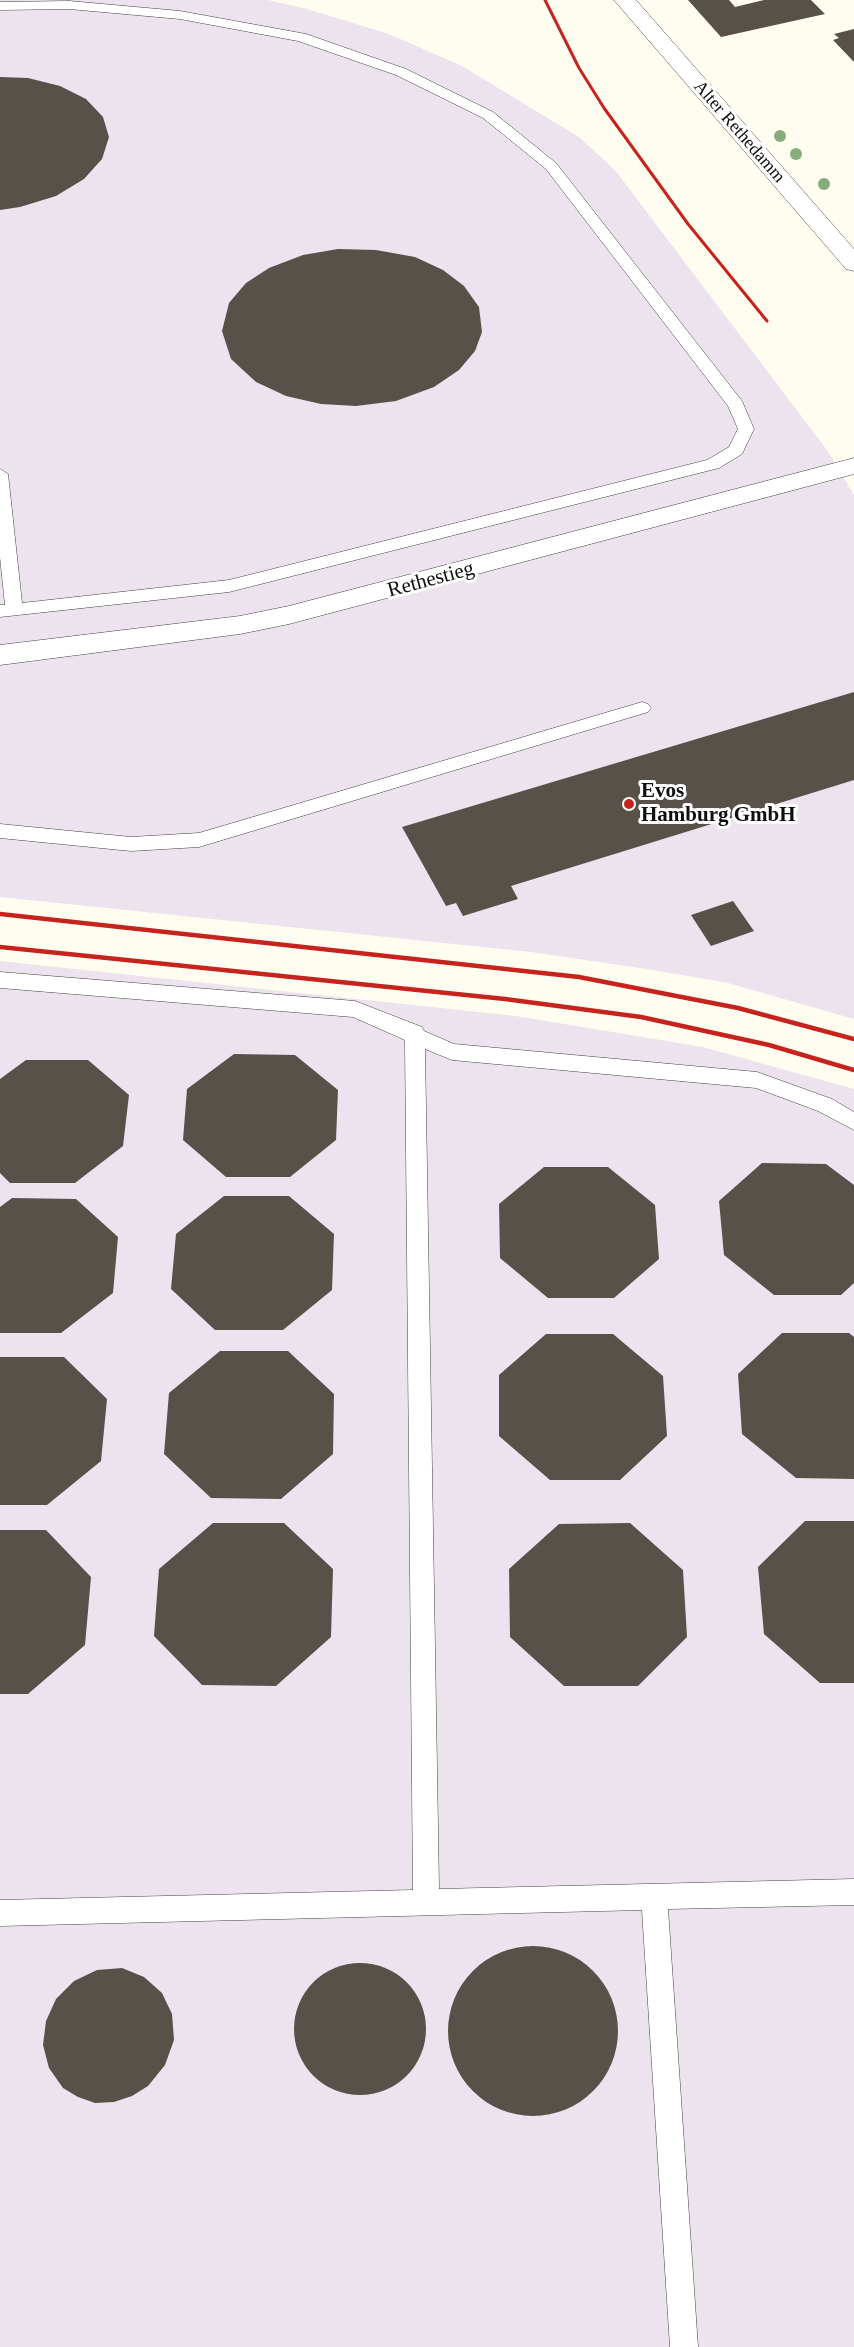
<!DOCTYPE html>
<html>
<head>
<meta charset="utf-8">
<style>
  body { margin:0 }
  canvas { display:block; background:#fffdf0 }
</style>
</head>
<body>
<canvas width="854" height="2347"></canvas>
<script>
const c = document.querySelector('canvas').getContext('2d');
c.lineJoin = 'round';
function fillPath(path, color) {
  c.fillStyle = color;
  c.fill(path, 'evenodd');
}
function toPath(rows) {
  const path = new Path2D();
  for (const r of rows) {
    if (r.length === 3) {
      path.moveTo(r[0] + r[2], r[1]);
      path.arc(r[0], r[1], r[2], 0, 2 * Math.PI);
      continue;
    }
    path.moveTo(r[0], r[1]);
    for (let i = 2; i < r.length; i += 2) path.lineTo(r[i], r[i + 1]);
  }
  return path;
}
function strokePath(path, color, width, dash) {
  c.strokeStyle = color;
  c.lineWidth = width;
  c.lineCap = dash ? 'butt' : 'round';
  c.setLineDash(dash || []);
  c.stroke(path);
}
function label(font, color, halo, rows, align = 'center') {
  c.font = font + ' "Times New Roman",serif';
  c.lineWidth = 6;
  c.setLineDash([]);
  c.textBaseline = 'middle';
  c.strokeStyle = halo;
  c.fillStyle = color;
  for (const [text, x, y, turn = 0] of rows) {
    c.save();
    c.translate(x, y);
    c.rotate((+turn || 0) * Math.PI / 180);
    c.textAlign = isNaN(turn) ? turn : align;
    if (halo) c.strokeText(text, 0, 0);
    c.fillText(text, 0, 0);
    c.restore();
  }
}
fillPath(toPath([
  [0,0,268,0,307,9,389,34,462,66,579,137,615,170,827,450,854,495,854,1019,728,983,646,969,531,952,0,897],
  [0,961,516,1016,703,1047,854,1089,854,2347,0,2347]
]), '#ede3ee');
fillPath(toPath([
  [688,0,729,0,735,7,764,0,811,0,825,14,721,37],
  [854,29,854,62,833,40,839,38,834,34],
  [0,77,28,78,60,86,86,99,103,117,109,137,102,159,84,179,56,196,20,207,0,210],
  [338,249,376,250,415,257,443,270,464,286,479,307,482,332,475,351,459,370,434,387,396,401,356,406,321,404,286,396,256,382,231,359,222,331,229,303,246,283,269,268,303,255],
  [854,692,854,780,511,886,518,899,463,916,456,903,446,906,402,827],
  [733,901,754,931,711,946,691,915],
  [234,1054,295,1055,338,1090,336,1140,290,1177,226,1177,183,1140,187,1089],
  [26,1060,88,1060,129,1095,123,1146,75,1183,10,1183,0,1173,0,1079],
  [762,1163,826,1164,854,1185,854,1283,841,1295,774,1295,724,1255,719,1201],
  [544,1167,608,1167,655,1205,659,1259,614,1298,548,1298,500,1258,499,1204],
  [224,1196,289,1196,334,1234,332,1290,283,1330,215,1330,171,1289,176,1234],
  [12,1198,76,1199,118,1237,113,1293,61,1333,0,1333,0,1207],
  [782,1333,849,1333,854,1337,854,1479,796,1478,742,1434,738,1374],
  [546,1334,613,1334,663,1376,667,1436,620,1480,550,1480,499,1436,499,1375],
  [220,1351,288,1351,334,1394,333,1454,281,1499,211,1498,164,1454,169,1393],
  [0,1357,64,1357,107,1399,101,1461,47,1505,0,1505],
  [805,1521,854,1521,854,1683,820,1683,764,1634,758,1567],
  [213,1523,284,1523,333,1569,331,1637,276,1686,202,1685,154,1636,159,1569],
  [630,1523,683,1570,687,1637,638,1686,564,1686,510,1637,509,1569,559,1524],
  [0,1530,46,1530,91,1577,85,1645,28,1694,0,1694],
  [533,2031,85],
  [360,2029,66],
  [122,1968,144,1977,162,1993,172,2014,174,2040,165,2065,148,2086,132,2096,114,2102,95,2103,78,2097,63,2088,49,2068,43,2045,46,2021,56,1999,74,1981,97,1970]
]), '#58514a');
const lane = toPath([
  [69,1,180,11,306,34,406,69,493,112,556,163,742,401,754,429,742,454,719,468,229,592,0,617,0,605,5,605,0,557,0,469,8,474,22,603,229,580,707,460,729,447,738,429,728,406,546,169,483,118,396,75,298,41,180,19,69,9,0,10,0,2,69,1],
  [642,702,648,704,651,708,648,712,199,847,131,851,0,838,0,824,131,837,199,833,642,702],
  [0,972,355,1001,422,1027,424,1031,454,1044,757,1072,832,1099,854,1112,854,1130,818,1111,756,1088,452,1060,425,1049,439,1889,854,1879,854,1905,668,1909,698,2347,670,2347,642,1910,0,1926,0,1900,413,1890,405,1040,353,1017,0,988,0,972]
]);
const street = toPath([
  [614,0,636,0,854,249,854,271,846,269,614,0],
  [854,458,854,474,289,624,240,634,0,665,0,645,240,616,289,606,854,458]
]);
strokePath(lane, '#424242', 1);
strokePath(street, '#424242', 1);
fillPath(lane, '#fff');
fillPath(street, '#fff');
strokePath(toPath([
  [545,0,579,68,604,108,688,224,767,321]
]), '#c7231e', 3);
strokePath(toPath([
  [0,914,579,977,738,1008,854,1039],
  [0,947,505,999,641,1017,769,1045,854,1070]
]), '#c7231e', 4.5);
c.fillStyle = '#87ad7b';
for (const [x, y] of [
  [780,136],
  [796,154],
  [824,184]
]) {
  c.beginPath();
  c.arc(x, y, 6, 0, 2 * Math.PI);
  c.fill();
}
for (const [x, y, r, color] of [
  [629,804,6,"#c7231e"]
]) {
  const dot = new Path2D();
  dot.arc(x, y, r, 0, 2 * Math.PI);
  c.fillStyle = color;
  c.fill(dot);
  strokePath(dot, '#fff', 2);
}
label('18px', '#0f0f0f', '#fff', [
  ["Alter Rethedamm",739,132,49]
]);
label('21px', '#0f0f0f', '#fff', [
  ["Rethestieg",431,580,-15]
]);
label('bold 21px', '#0f0f0f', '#fff', [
  ["Evos",641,792],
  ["Hamburg GmbH",641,816]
], 'left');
</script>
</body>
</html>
